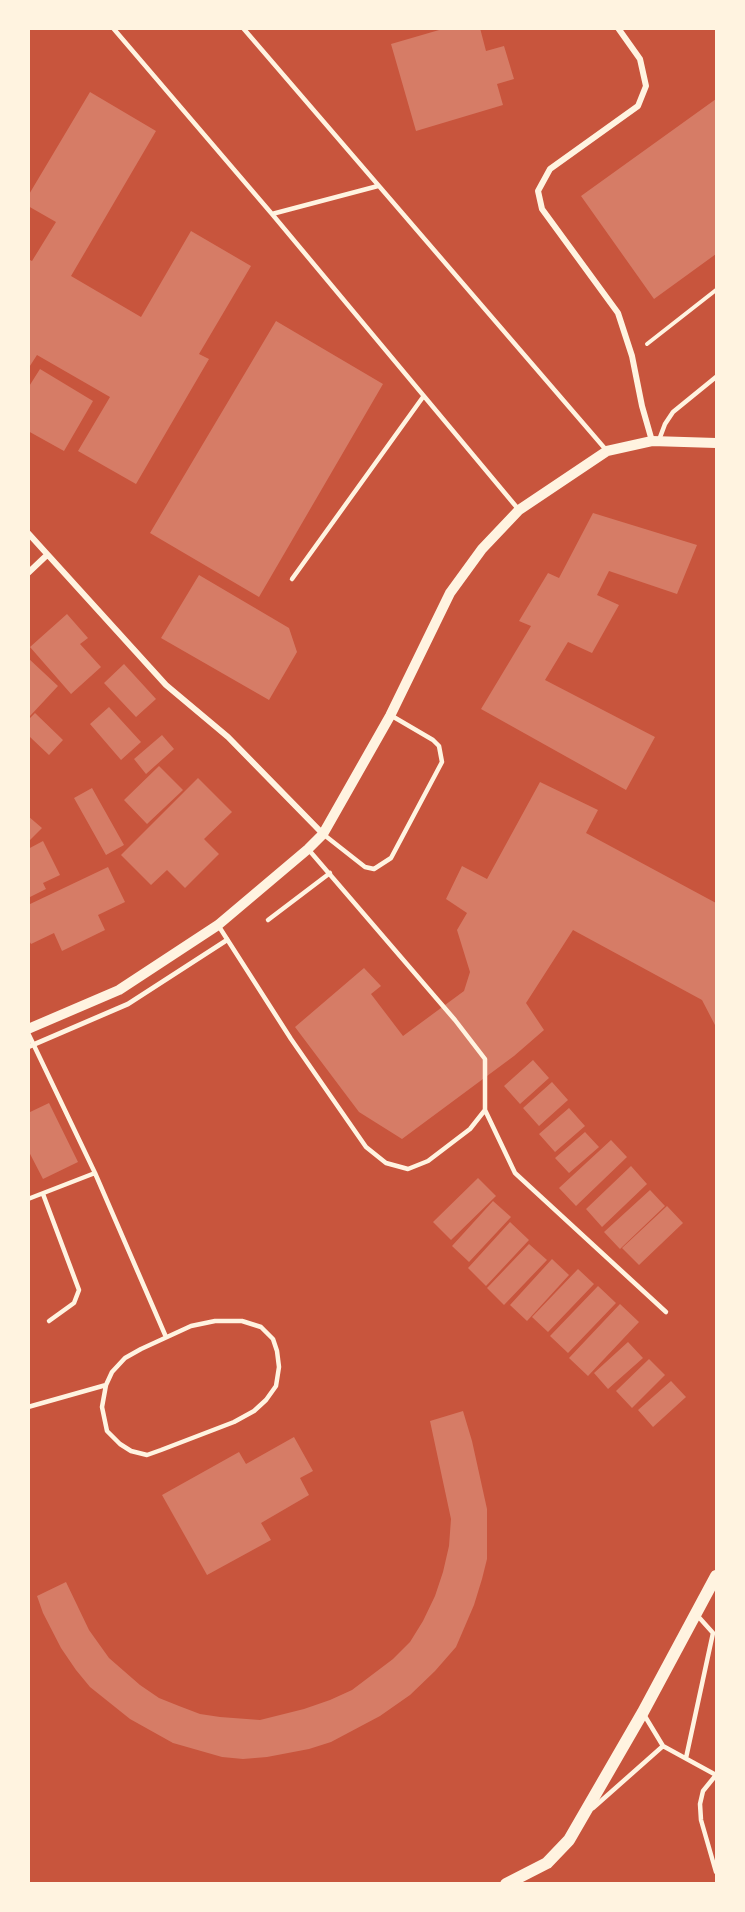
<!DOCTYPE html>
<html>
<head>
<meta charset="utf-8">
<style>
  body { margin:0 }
  #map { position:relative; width:745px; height:1912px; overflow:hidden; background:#c8553d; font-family:Lato,sans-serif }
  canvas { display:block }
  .frame { position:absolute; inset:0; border:30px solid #fff3e0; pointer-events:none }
</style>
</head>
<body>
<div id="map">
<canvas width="745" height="1912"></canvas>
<div class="frame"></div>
</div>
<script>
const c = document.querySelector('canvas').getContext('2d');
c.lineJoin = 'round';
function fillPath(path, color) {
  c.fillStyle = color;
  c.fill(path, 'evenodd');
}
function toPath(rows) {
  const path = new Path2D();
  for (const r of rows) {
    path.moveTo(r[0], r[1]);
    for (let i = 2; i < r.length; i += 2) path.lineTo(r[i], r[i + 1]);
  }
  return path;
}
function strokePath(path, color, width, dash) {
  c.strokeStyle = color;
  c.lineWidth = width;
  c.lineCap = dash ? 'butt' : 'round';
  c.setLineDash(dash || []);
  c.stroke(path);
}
fillPath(toPath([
  [446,28,480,28,486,51,504,46,514,79,497,84,503,105,416,131,391,44],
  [90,92,156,131,71,276,141,317,191,231,251,266,199,354,209,359,136,484,78,451,110,397,37,355,28,369,28,259,32,261,56,222,28,206,28,196],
  [716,99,716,254,654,299,581,196],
  [276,321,383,384,259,597,150,533],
  [40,369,93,401,64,451,28,431,28,388],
  [593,513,697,545,677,594,609,571,597,595,619,605,592,653,568,642,545,680,655,737,626,790,481,709,531,626,519,621,548,573,559,578],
  [199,575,289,628,297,652,269,700,161,638],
  [67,614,88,638,80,644,101,667,71,694,30,647],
  [28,658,58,686,30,716,28,714],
  [124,664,156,699,136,717,104,683],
  [109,707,141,742,121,760,90,724],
  [35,713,63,740,49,755,30,737,28,739,28,720],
  [162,735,174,749,146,774,134,759],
  [159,766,183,790,147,824,124,800],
  [198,778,232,812,204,839,219,854,185,888,167,870,151,885,121,855],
  [540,782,598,810,586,833,716,903,716,1027,702,1000,573,930,526,1003,544,1030,514,1056,402,1139,359,1112,295,1027,364,968,381,986,371,994,403,1036,464,991,470,972,457,930,467,913,446,899,462,866,487,879],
  [92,788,124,845,106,855,74,798],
  [28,816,42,828,28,842],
  [43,841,60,875,43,883,46,889,28,898,28,849],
  [108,867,125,902,98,915,105,930,62,951,54,933,31,944,28,939,28,905],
  [533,1060,549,1078,520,1104,504,1086],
  [552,1082,568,1100,539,1126,523,1108],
  [49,1103,78,1162,43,1179,28,1150,28,1113],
  [569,1108,585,1126,555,1152,539,1134],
  [585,1132,599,1147,569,1173,555,1158],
  [611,1140,627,1157,576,1206,559,1188],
  [631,1166,647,1184,602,1227,586,1209],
  [478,1178,496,1196,451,1240,433,1222],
  [650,1190,665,1206,620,1249,604,1232],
  [493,1201,511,1217,469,1262,452,1246],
  [667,1206,683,1223,639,1265,622,1248],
  [510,1222,529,1240,486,1286,468,1268],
  [529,1244,547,1260,504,1305,487,1288],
  [552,1259,569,1275,527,1321,510,1305],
  [578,1269,594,1284,548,1332,532,1317],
  [598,1286,616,1303,568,1353,550,1336],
  [620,1304,639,1322,588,1376,569,1358],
  [628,1342,643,1358,608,1389,594,1373],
  [649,1359,665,1375,632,1408,616,1391],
  [671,1381,686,1397,653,1427,638,1410],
  [463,1411,472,1441,487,1509,487,1559,482,1579,474,1605,456,1647,435,1671,410,1695,380,1716,331,1742,309,1749,267,1757,243,1759,222,1757,173,1743,130,1719,90,1687,76,1670,61,1648,43,1613,37,1596,66,1582,89,1630,109,1658,140,1685,159,1698,179,1706,200,1714,220,1717,260,1720,304,1709,330,1700,352,1690,393,1659,410,1642,423,1621,435,1596,443,1572,449,1546,451,1519,430,1421],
  [294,1437,313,1471,300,1478,309,1495,261,1523,271,1540,207,1575,162,1495,239,1452,246,1464]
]), '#d67c66');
strokePath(toPath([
  [647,344,716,290]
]), '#fff3e0', 4);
strokePath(toPath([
  [113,28,272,214,519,510],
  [243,28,607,451],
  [272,214,378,186],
  [659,440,665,424,673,412,716,377],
  [292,579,423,397],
  [323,834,365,867,374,869,391,858,442,762,439,746,433,740,392,716],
  [308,849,455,1020,485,1059,485,1110,515,1173,666,1312],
  [268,920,330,873],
  [218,925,291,1039,366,1147,386,1163,408,1169,428,1161,470,1129,485,1110],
  [28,1033,95,1173,166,1337],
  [43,1194,79,1290,74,1303,49,1321],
  [28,1199,95,1173],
  [215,1321,242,1321,261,1327,273,1339,277,1351,279,1367,276,1386,266,1400,254,1411,234,1422,161,1450,147,1455,131,1451,120,1444,107,1431,102,1407,106,1385,112,1372,125,1358,141,1349,191,1326,215,1321],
  [28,1407,106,1385],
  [643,1713,663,1746,716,1775],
  [686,1758,713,1633,696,1614],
  [716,1775,703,1791,700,1804,701,1820,716,1872],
  [593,1808,663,1746]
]), '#fff3e0', 4.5);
strokePath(toPath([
  [28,1047,128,1004,227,940]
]), '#fff3e0', 5);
strokePath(toPath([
  [618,28,640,59,646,86,638,106,550,169,538,191,542,209,618,313,632,356,642,406,652,441],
  [28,533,166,685,228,737,323,834],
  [28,573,47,555]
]), '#fff3e0', 6);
strokePath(toPath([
  [28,1029,119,990,218,925,308,849,323,834,390,716,450,593,482,549,519,510,607,451,652,441,716,443]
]), '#fff3e0', 10);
strokePath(toPath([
  [506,1884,547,1863,569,1840,643,1712,716,1576]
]), '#fff3e0', 12);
</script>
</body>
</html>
